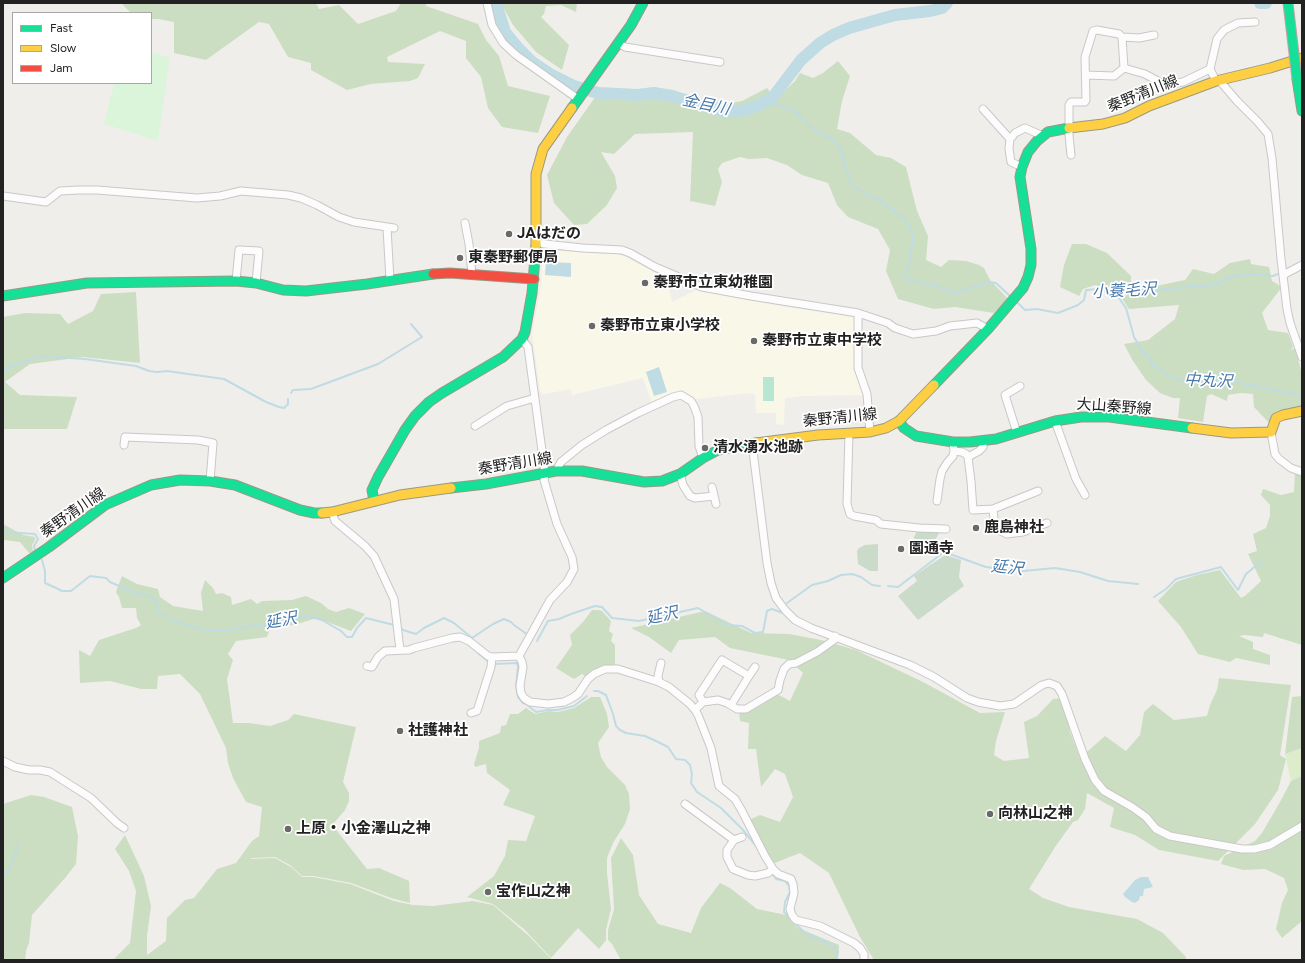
<!DOCTYPE html>
<html>
<head>
<meta charset="utf-8">
<style>
  body { margin:0 }
  #map { position:relative; width:1305px; height:963px; overflow:hidden; background:#f0eeeb; font-family:Figtree,sans-serif }
  canvas { display:block }
  .frame { position:absolute; inset:0; border:4px solid #222; pointer-events:none }
  .legend { position:absolute; left:12px; top:12px; width:140px; height:72px; box-sizing:border-box; background:#fff; border:1px solid #a7a7a7; margin:0; padding:5px 7px; list-style:none; font-size:12px; color:#222 }
  .legend li { display:flex; align-items:center; gap:8px; height:20px }
  .legend b { width:20px; border:1px solid #a7a7a7 }
</style>
</head>
<body>
<div id="map">
<canvas width="1305" height="963"></canvas>
<div class="frame"></div>
<ul class="legend">
<li><b style="height:5px;background:#16e098"></b>Fast</li>
<li><b style="height:5px;background:#ffcf43"></b>Slow</li>
<li><b style="height:5px;background:#f24e42"></b>Jam</li>
</ul>
</div>
<script>
const c = document.querySelector('canvas').getContext('2d');
c.lineJoin = 'round';
function fillPath(path, color) {
  c.fillStyle = color;
  c.fill(path, 'evenodd');
}
function toPath(rows) {
  const path = new Path2D();
  for (const r of rows) {
    path.moveTo(r[0], r[1]);
    for (let i = 2; i < r.length; i += 2) path.lineTo(r[i], r[i + 1]);
  }
  return path;
}
function strokePath(path, color, width, dash) {
  c.strokeStyle = color;
  c.lineWidth = width;
  c.lineCap = dash ? 'butt' : 'round';
  c.setLineDash(dash || []);
  c.stroke(path);
}
function label(font, color, halo, rows, align = 'center') {
  c.font = font + ' Figtree,"Noto Sans JP",sans-serif';
  c.lineWidth = 3.5;
  c.setLineDash([]);
  c.textBaseline = 'middle';
  c.strokeStyle = halo;
  c.fillStyle = color;
  for (const [text, x, y, turn = 0] of rows) {
    c.save();
    c.translate(x, y);
    c.rotate((+turn || 0) * Math.PI / 180);
    c.textAlign = isNaN(turn) ? turn : align;
    if (halo) c.strokeText(text, 0, 0);
    c.fillText(text, 0, 0);
    c.restore();
  }
}
fillPath(toPath([
  [543,250,577,252,607,252,624,256,667,279,672,302,696,290,780,306,853,317,855,320,864,395,806,396,785,398,784,425,776,424,776,413,756,413,755,395,751,393,696,399,690,395,683,394,682,391,652,403,643,378,572,395,571,389,545,394,542,394,540,391,532,334,541,286]
]), '#f8f7e8');
fillPath(toPath([
  [1302,748,1302,776,1291,781,1285,754]
]), '#ddeccb');
fillPath(toPath([
  [121,3,316,3,319,9,339,5,358,24,396,11,401,3,426,3,426,6,478,24,486,40,499,56,508,86,550,96,538,133,502,127,488,108,481,77,466,58,466,41,440,31,387,57,388,62,425,64,418,78,410,81,371,84,347,90,311,70,311,63,288,57,269,24,259,22,206,60,174,53,174,22,158,19,151,19,151,13,131,13],
  [501,3,577,3,576,12,561,5,546,6,544,14,541,17,569,45,562,70,536,52,513,25],
  [838,61,850,76,842,101,837,129,850,133,876,155,891,158,906,167,917,211,928,236,926,260,941,267,949,260,966,261,979,265,984,268,990,280,1008,299,994,313,955,307,934,309,898,299,886,271,890,250,878,229,848,217,837,205,828,183,802,175,787,165,767,158,749,159,740,157,722,163,718,169,722,182,715,206,690,201,693,132,635,134,614,154,601,152,615,176,617,188,607,205,587,224,574,225,554,203,547,175,567,137,596,96,624,99,655,96,676,99,695,105,708,98,726,104,742,101,767,88,776,99,795,81,800,73,813,78,823,73],
  [1072,244,1086,244,1107,253,1131,276,1131,286,1142,289,1144,279,1156,286,1185,280,1193,269,1214,274,1230,263,1250,259,1251,264,1269,267,1272,281,1282,287,1262,313,1268,330,1288,333,1293,347,1290,351,1295,348,1302,374,1302,410,1271,425,1254,407,1253,394,1241,393,1228,395,1227,401,1211,394,1207,396,1203,422,1178,418,1180,398,1173,398,1160,393,1146,380,1133,361,1124,344,1148,340,1175,319,1179,305,1129,309,1119,294,1095,285,1083,289,1079,296,1060,287,1064,265],
  [136,292,140,363,83,357,30,364,5,382,20,395,77,397,67,429,3,429,3,317,25,313,60,314,68,324,93,311,101,294],
  [1295,473,1302,474,1302,645,1264,633,1263,637,1244,635,1239,636,1253,642,1253,649,1270,655,1270,665,1236,658,1230,662,1198,654,1181,627,1158,601,1176,582,1197,575,1220,570,1241,598,1246,595,1261,581,1248,554,1257,551,1253,534,1266,528,1270,516,1270,505,1261,495,1263,489,1281,495,1294,492],
  [3,524,23,535,35,537,35,540,32,545,33,552,29,553,20,542,4,540],
  [122,576,137,584,158,589,160,597,173,606,203,611,201,593,205,580,213,588,216,594,222,593,231,597,232,605,251,599,257,604,262,601,292,600,306,596,321,603,328,609,336,612,349,608,365,614,351,631,317,618,294,625,281,626,270,629,267,637,236,641,228,654,233,660,227,679,233,723,249,723,270,726,288,720,294,714,356,727,343,782,349,793,349,801,345,810,333,824,337,831,367,869,379,868,409,881,410,903,391,898,351,883,314,876,302,876,290,865,275,857,252,858,250,859,275,858,291,867,302,877,313,877,350,884,394,901,413,905,433,906,473,901,493,905,529,936,552,960,113,960,130,943,136,891,129,871,115,849,125,835,144,876,151,906,147,936,147,955,166,941,167,918,185,900,194,898,217,869,236,863,252,841,259,836,262,807,246,802,233,778,228,763,226,748,200,694,180,674,158,676,157,689,141,689,110,681,80,683,79,650,90,656,99,640,136,628,141,625,137,618,136,608,122,608,119,597,116,592],
  [592,610,598,610,602,611,611,621,609,631,613,634,611,641,615,645,615,665,591,680,582,674,574,679,556,668,572,645,570,635,583,622],
  [705,611,751,633,789,634,821,640,856,650,925,683,980,713,1005,712,996,741,994,755,1004,761,1029,758,1024,722,1037,716,1053,699,1063,698,1070,732,1080,758,1105,736,1126,751,1140,735,1144,712,1153,704,1174,720,1207,716,1210,705,1217,690,1219,678,1291,685,1280,755,1286,759,1278,790,1255,824,1218,861,1159,850,1135,835,1110,827,1114,808,1087,793,1085,809,1078,820,1073,822,1055,847,1029,889,1043,898,1069,907,1137,919,1163,933,1186,957,1186,960,874,960,860,937,829,873,800,853,772,864,749,820,760,815,780,822,793,797,785,774,775,769,761,787,756,749,748,749,749,723,740,721,739,710,777,694,790,701,803,673,789,660,730,648,715,637,679,640,671,653,649,637,631,628],
  [1302,696,1302,748,1285,754,1292,697],
  [591,697,600,697,607,714,609,727,598,743,601,757,607,767,625,785,629,794,630,809,625,824,613,843,607,858,607,873,611,909,606,930,606,940,599,949,578,928,551,958,525,930,493,904,467,897,494,876,505,856,508,840,526,841,535,816,503,805,510,790,487,773,486,764,475,767,474,764,479,748,479,741,500,733,501,726,506,725,510,714,518,714,526,708,535,714,549,711,558,712,574,708],
  [1302,776,1302,921,1282,938,1276,929,1282,903,1288,890,1284,878,1265,869,1243,870,1221,864,1224,856,1255,841,1262,833,1280,802,1291,781],
  [31,795,44,797,72,807,78,836,76,864,65,878,32,915,29,943,26,951,25,960,3,960,3,804],
  [621,838,633,855,639,895,658,924,691,933,701,908,720,883,730,888,757,909,786,915,798,928,839,945,838,960,621,960,612,944,608,940,608,930,614,909,611,858]
]), '#cbdec1');
fillPath(toPath([
  [917,531,940,532,933,543,925,544,916,555,914,537],
  [878,544,878,571,870,571,858,564,857,551,859,548,865,545],
  [945,555,961,560,959,577,964,586,918,620,898,596,917,581,914,576]
]), '#cadbca');
fillPath(toPath([
  [151,53,170,57,158,141,104,124,114,83,151,83]
]), '#daf5da');
fillPath(toPath([
  [763,377,774,377,774,401,763,401]
]), '#b7e6d2');
fillPath(toPath([
  [546,262,571,263,571,277,545,275],
  [659,367,667,392,654,396,646,372],
  [1141,877,1148,877,1153,887,1144,889,1143,896,1140,896,1139,900,1135,903,1132,902,1125,897,1123,894,1135,880]
]), '#bfdbe3');
strokePath(toPath([
  [765,102,778,105,794,111,813,129,835,141,842,151,845,166,852,185,868,195,883,202,906,221,912,233,912,246,908,267,904,274,908,279,918,282,934,285,951,292,959,292,989,282,996,283,1011,297],
  [1114,291,1126,308,1134,337,1143,352,1156,367,1175,379,1198,381,1227,380,1264,388,1302,395],
  [1016,301,1025,310,1037,309,1058,313,1078,305,1084,300,1086,290,1099,289,1114,291,1138,291,1215,285,1234,276,1248,274,1273,276,1278,274],
  [3,370,38,356,85,359,136,366,149,371,157,372,167,371,224,379,266,402,279,407,284,408,288,404,288,399],
  [291,393,293,390,311,389,378,364,422,337,411,324],
  [3,530,6,532,35,534,38,539,34,546,35,550],
  [42,560,45,571,45,583,54,587,62,591,71,591,90,576,106,578,110,582,135,593,150,596,157,601,157,611,173,621,205,630,228,630,308,616,322,620,341,631,347,637,352,637,357,628,366,618,394,625],
  [888,586,898,587,944,552,986,567,1023,571,1055,568,1080,572,1108,581,1138,584],
  [1154,597,1166,589,1176,579,1221,567,1238,590,1246,574,1258,564,1263,563],
  [787,603,812,585,828,581,841,575,852,574,861,577,872,585,880,586],
  [399,626,403,630,416,634,424,628,444,618,454,623,472,638,493,624,504,619,511,622,514,625,528,635],
  [537,641,548,621,559,619,571,614,595,606,602,607,612,618,639,621,698,608,727,625,742,626,755,633,763,632,767,611,772,609,783,613],
  [478,653,490,663],
  [494,664,517,663,518,667,516,686,518,697,523,703,526,704,536,712,548,710,557,710,574,706,587,696],
  [594,691,598,691,606,695,613,714,616,726,620,730,626,733,645,736,656,741,668,747,676,759,685,760,690,765,692,774,691,783,697,792,721,808,743,830,756,846],
  [771,872,776,879,785,881,789,886,790,892,785,902,784,912,805,933,835,947,838,952,836,960],
  [3,875,10,869,19,843]
]), '#bfdbe3', 2);
strokePath(toPath([
  [496,3,505,32,518,48,532,62,550,74,574,86,598,93,638,95,654,93,672,96,721,111,737,112,752,108,765,102,773,97,801,60,820,43,833,35,849,28,895,15,930,11,942,8,947,3],
  [1260,3,1266,3]
]), '#bfdbe3', 12);
const street = toPath([
  [487,3,492,25,503,43,516,55,578,99],
  [1122,37,1139,38,1154,35],
  [618,43,625,47,720,62],
  [1124,68,1145,74,1165,85,1183,82,1210,69],
  [1086,75,1114,76,1124,68],
  [1219,80,1237,101,1258,122,1268,134,1272,158,1281,259,1287,309,1290,323,1302,357],
  [1216,81,1210,69,1217,39,1224,30,1238,23,1255,22],
  [983,109,1010,139],
  [1071,155,1069,135,1069,105,1071,102,1085,102,1086,100,1085,57,1093,31,1097,30,1119,34,1122,37,1124,68],
  [1022,167,1011,162,1009,149,1010,139,1012,137,1015,133,1025,128,1043,136],
  [3,196,46,202,60,191,78,190,97,190,197,198,220,196,241,191,288,195,301,198,317,205,339,217,354,222,394,228],
  [465,223,469,244,472,274],
  [387,228,390,280],
  [536,243,582,248,622,250,630,253,655,267,702,287,751,296,858,313,888,323,895,328,913,334,936,331,950,326,977,323,988,329],
  [1283,275,1302,265],
  [236,281,239,250,259,251,256,283],
  [858,313,858,368,867,394,870,432],
  [1055,421,1076,479,1085,495],
  [475,426,507,406,535,398],
  [1271,432,1275,454,1279,459,1291,468,1302,472],
  [849,433,847,504,850,514,854,516,876,520,881,524,919,528,946,529],
  [1017,433,1005,395,1020,386],
  [752,443,767,563,771,583,776,598,785,610,795,620,811,628,910,665,934,677,967,698,978,702,1000,706,1014,704,1042,685,1049,683,1057,686,1062,694,1085,759,1095,780,1104,791,1132,807,1146,817,1156,829,1170,836,1242,849,1254,849,1270,845,1302,826],
  [124,445,125,437,198,440,213,443,210,481],
  [954,451,962,452,966,454,968,457,979,451,983,447,983,441],
  [968,457,971,481,973,510,993,509,1038,491],
  [556,471,561,462,582,445,606,430,638,413,673,397,681,395,691,401,694,406,698,417,699,446,703,458],
  [680,474,683,485,690,496,695,498,714,496],
  [712,487,716,504],
  [937,501,940,479,942,471,947,463,953,456,954,451,953,442],
  [993,509,995,528,1007,534,1023,532,1047,523],
  [332,512,335,521,365,546,374,556,394,599,400,650],
  [519,656,522,662,523,667,520,686,521,693,524,698,530,702,548,704,564,702,572,698,578,694,588,679,594,674,605,669,618,669,659,682,669,687,690,704,695,710,698,715,711,748,719,786,735,799,742,811,765,856,773,869,778,874,791,879,793,884,794,893,790,909,792,915,796,920,820,926,854,943,860,948,864,954,864,960],
  [519,656,550,600,567,582,574,569,572,557,557,524,544,480,545,473,528,347,522,339],
  [367,666,372,667,378,657,385,651,409,650,414,648,452,638,460,637,469,641,488,656,492,657,519,656],
  [749,676,755,667],
  [659,682,658,676,661,663],
  [703,702,699,695,722,660,749,676,731,705],
  [695,710,703,702,718,700,727,703,737,709,746,709,778,690,780,680,784,669,789,664,796,663,817,652,834,640,835,636],
  [471,713,477,711,491,667,492,657],
  [3,761,15,767,29,770,40,770,50,772,91,798,117,823,124,828],
  [685,804,734,840,727,850,727,857,733,869,748,875,755,876,768,873,773,869],
  [734,840,742,837]
]);
const fast = toPath([
  [1297,79,1302,111],
  [572,108,631,25,643,3],
  [3,296,87,283,236,281,256,283,283,290,306,291,367,284,433,274],
  [934,385,988,329,1023,288,1028,277,1031,265,1031,249,1020,177,1022,167,1028,152,1037,141,1048,132,1069,128],
  [899,421,904,428,916,436,953,442,970,442,996,439,1055,421,1081,417,1109,417,1192,428],
  [451,488,486,484,556,471,582,471,644,482,662,481,680,474,703,458,718,450,756,443],
  [374,501,372,490,378,477,405,430,415,416,429,402,442,393,503,357,522,339,525,332,532,293,536,246],
  [3,578,49,547,105,505,151,485,180,480,210,481,235,485,300,510,314,513,322,513]
]);
const slow = toPath([
  [1069,128,1103,124,1125,118,1149,106,1216,81,1270,68,1302,58],
  [536,246,536,174,543,149,572,108],
  [1192,428,1231,433,1271,432,1276,418,1283,415,1302,411],
  [756,443,818,435,870,432,886,428,899,421,934,385],
  [322,513,332,512,400,495,451,488]
]);
const jam = toPath([
  [433,274,450,273,534,279]
]);
strokePath(street, '#c9c8c7', 9);
strokePath(fast, '#999a82', 11);
strokePath(slow, '#999a82', 11);
strokePath(jam, '#999a82', 11);
strokePath(street, '#fdfcfc', 7);
strokePath(fast, '#16e098', 9);
strokePath(slow, '#ffcf43', 9);
strokePath(jam, '#f24e42', 9);
const fastBridge = toPath([
  [1288,3,1297,79]
]);
strokePath(fastBridge, '#c5a2ac', 11, []);
strokePath(fastBridge, '#16e098', 9);
for (const [x, y, r, color] of [
  [509,234,4,"#6a6968"],
  [460,258,4,"#6a6968"],
  [645,283,4,"#6a6968"],
  [592,326,4,"#6a6968"],
  [754,341,4,"#6a6968"],
  [705,448,4,"#6a6968"],
  [976,528,4,"#6a6968"],
  [901,549,4,"#6a6968"],
  [400,731,4,"#6a6968"],
  [990,814,4,"#6a6968"],
  [288,829,4,"#6a6968"],
  [488,892,4,"#6a6968"]
]) {
  const dot = new Path2D();
  dot.arc(x, y, r, 0, 2 * Math.PI);
  c.fillStyle = color;
  c.fill(dot);
  strokePath(dot, '#fff', 1.5);
}
label('15px', '#222', '#fff', [
  ["秦野清川線",1143,94,-22],
  ["大山秦野線",1114,407,4],
  ["秦野清川線",840,418,-6],
  ["秦野清川線",515,464,-9],
  ["秦野清川線",73,513,-35]
]);
label('bold 15px', '#222', '#fff', [
  ["JAはだの",517,234],
  ["東秦野郵便局",468,258],
  ["秦野市立東幼稚園",653,283],
  ["秦野市立東小学校",600,326],
  ["秦野市立東中学校",762,341],
  ["清水湧水池跡",713,448],
  ["鹿島神社",984,528],
  ["園通寺",909,549],
  ["社護神社",408,731],
  ["向林山之神",998,814],
  ["上原・小金澤山之神",296,829],
  ["宝作山之神",496,892]
], 'left');
label('italic 16px', '#4a7aab', '#fff', [
  ["金目川",706,105,12],
  ["小蓑毛沢",1124,291,-3],
  ["中丸沢",1208,381,3],
  ["延沢",1007,568,6],
  ["延沢",662,616,-12],
  ["延沢",281,621,-10]
]);
</script>
</body>
</html>
